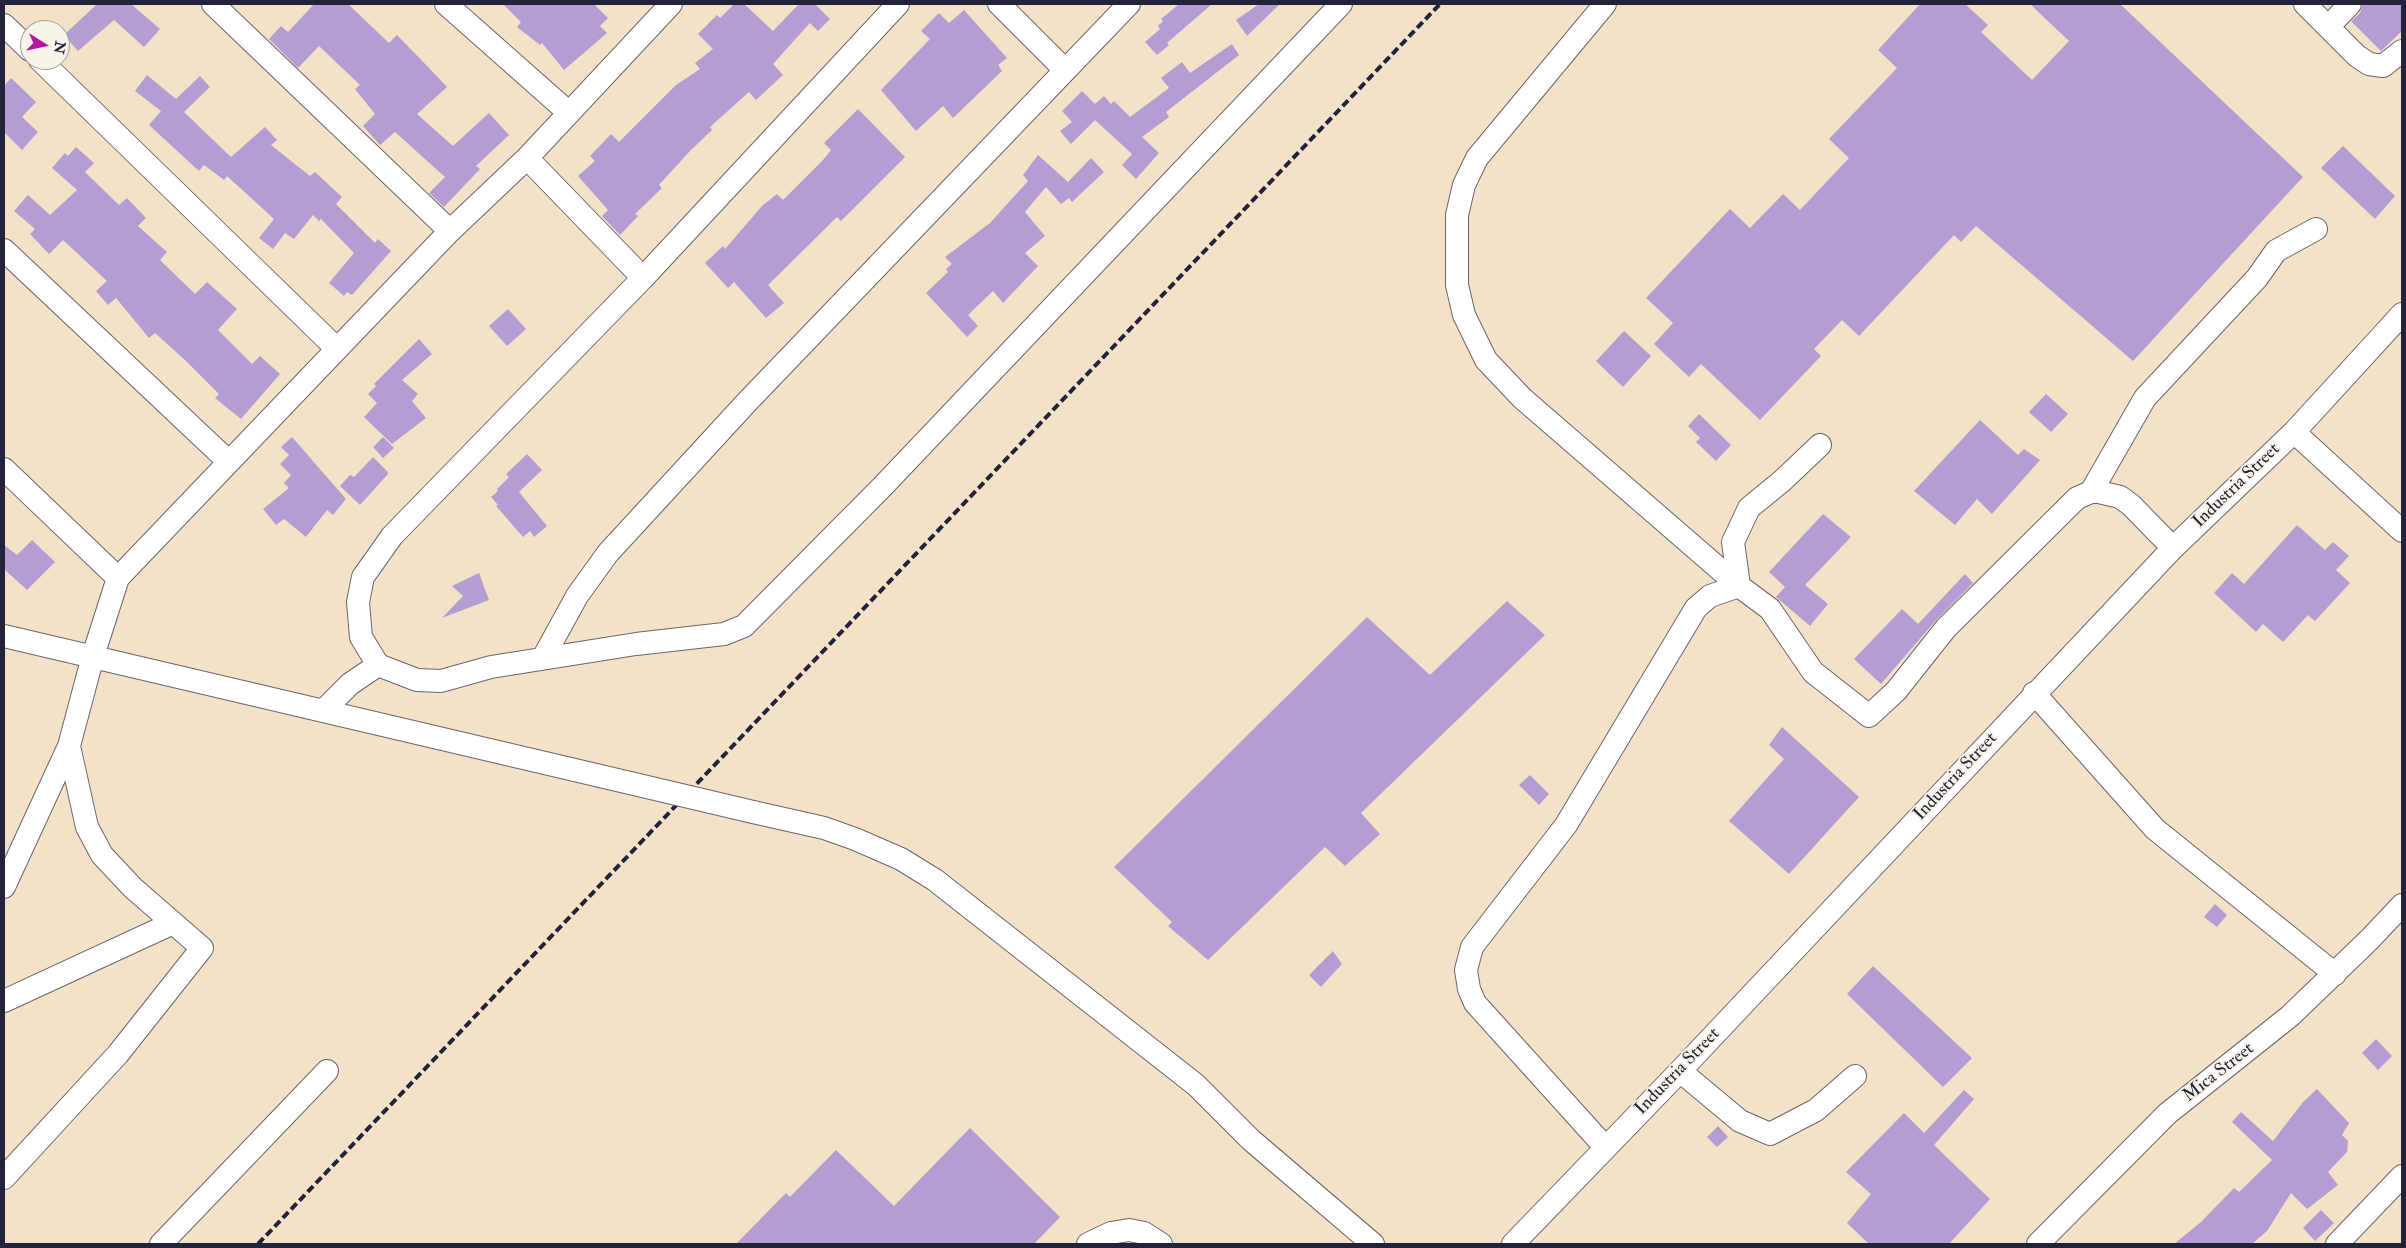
<!DOCTYPE html>
<html>
<head>
<meta charset="utf-8">
<style>
  body { margin:0 }
  #map { position:relative; width:2406px; height:1248px; overflow:hidden; background:#f4e2c8; font-family:"IM FELL Double Pica",serif }
  canvas { display:block }
  .frame { position:absolute; inset:0; border:5px solid #22223b; pointer-events:none }
  .north { position:absolute; left:20px; top:20px; width:50px; height:50px; box-sizing:border-box; background:#f7f3e8; border:1px solid #a29fa3; border-radius:50%; rotate:100deg; font-size:14px; font-weight:700; line-height:20px; text-align:center; color:#22223b }
  .north::after { content:''; display:block; margin:auto; width:18px; height:22px; background:#b5179e; clip-path:polygon(50% 0,100% 100%,50% 72%,0 100%) }
</style>
</head>
<body>
<div id="map">
<canvas width="2406" height="1248"></canvas>
<div class="frame"></div>
<div class="north">N</div>
</div>
<script>
const c = document.querySelector('canvas').getContext('2d');
c.lineJoin = 'round';
function fillPath(path, color) {
  c.fillStyle = color;
  c.fill(path, 'evenodd');
}
function toPath(rows) {
  const path = new Path2D();
  for (const r of rows) {
    path.moveTo(r[0], r[1]);
    for (let i = 2; i < r.length; i += 2) path.lineTo(r[i], r[i + 1]);
  }
  return path;
}
function strokePath(path, color, width, dash) {
  c.strokeStyle = color;
  c.lineWidth = width;
  c.lineCap = dash ? 'butt' : 'round';
  c.setLineDash(dash || []);
  c.stroke(path);
}
function label(font, color, halo, rows, align = 'center') {
  c.font = font + ' "IM FELL Double Pica",serif';
  c.lineWidth = 4;
  c.setLineDash([]);
  c.textBaseline = 'middle';
  c.strokeStyle = halo;
  c.fillStyle = color;
  for (const [text, x, y, turn = 0] of rows) {
    c.save();
    c.translate(x, y);
    c.rotate((+turn || 0) * Math.PI / 180);
    c.textAlign = isNaN(turn) ? turn : align;
    if (halo) c.strokeText(text, 0, 0);
    c.fillText(text, 0, 0);
    c.restore();
  }
}
fillPath(toPath([
  [97,4,131,4,160,29,144,47,114,20,78,51,64,35],
  [314,4,348,4,389,43,397,35,429,68,447,87,417,114,453,146,489,113,509,135,476,166,480,169,444,207,429,193,445,177,395,132,380,145,363,126,375,114,355,89,360,85,319,46,298,68,269,39,281,26,288,32],
  [503,4,594,4,608,18,600,26,607,33,564,70,542,43,540,45,517,27,521,22],
  [734,4,744,4,773,31,799,4,815,4,830,19,818,31,810,23,773,64,783,75,756,100,749,92,710,127,712,130,690,151,659,185,662,188,635,214,638,216,620,235,602,216,608,210,578,176,595,161,590,156,611,134,619,142,676,85,700,69,695,63,713,49,698,34,717,15,720,18],
  [1179,4,1212,4,1167,43,1169,45,1157,55,1145,42,1160,29,1158,26,1163,21,1161,19],
  [1259,4,1280,4,1247,36,1236,20],
  [1920,4,1965,4,1988,25,1981,32,2032,80,2069,41,2030,4,2120,4,2303,177,2133,361,1976,226,1961,242,1954,235,1859,336,1842,320,1814,349,1821,356,1760,420,1701,364,1689,377,1654,344,1673,323,1646,298,1730,209,1750,228,1783,194,1800,210,1849,158,1829,139,1897,68,1878,50],
  [2363,4,2402,4,2402,31,2381,51,2351,21,2360,13],
  [964,10,1007,58,998,65,1002,71,953,118,943,106,916,131,881,90,930,39,921,31,939,13,949,23],
  [1232,44,1239,55,1166,112,1169,117,1142,137,1159,153,1136,179,1122,165,1132,154,1095,120,1111,104,1071,144,1060,131,1072,122,1062,111,1082,91,1095,104,1104,96,1111,104,1114,101,1130,117,1169,88,1161,78,1182,62,1190,73],
  [147,75,176,99,200,76,210,87,184,112,231,157,265,127,277,140,271,145,310,176,315,172,342,197,336,204,375,243,378,239,391,251,352,295,347,292,344,296,329,283,354,253,321,219,319,221,313,215,294,239,285,233,273,249,259,238,274,219,227,176,224,180,204,165,199,171,149,125,161,111,135,91],
  [11,78,36,102,22,117,38,132,22,150,4,132,4,86],
  [858,109,905,157,841,221,837,217,768,285,784,303,766,318,734,282,728,288,705,263,723,246,725,249,762,206,777,194,783,200,823,160,831,150,824,143],
  [2343,146,2395,196,2375,219,2321,168],
  [76,147,94,163,85,172,119,205,127,198,146,218,138,226,167,252,160,260,195,294,207,282,237,309,218,330,252,364,260,356,280,374,241,419,215,398,219,394,186,361,155,333,149,338,116,298,108,305,96,291,107,281,63,240,49,254,30,234,35,229,14,211,28,195,50,215,77,190,52,168,65,153,68,156],
  [1038,155,1068,182,1091,158,1104,172,1072,202,1069,198,1061,204,1046,187,1025,212,1045,236,1025,253,1038,266,1003,303,993,291,968,315,978,326,967,337,926,293,948,272,946,269,952,264,945,257,990,223,1028,181,1023,175],
  [508,309,526,329,507,346,489,326],
  [1624,331,1651,356,1623,387,1596,361],
  [419,339,432,354,402,380,418,394,412,401,426,418,392,444,364,417,377,403,368,394,376,386,374,384],
  [2046,394,2068,414,2051,432,2029,412],
  [1699,414,1731,445,1716,461,1696,442,1700,438,1688,426],
  [1980,420,2018,455,2024,449,2040,460,1992,514,1977,499,1955,525,1914,491],
  [292,437,346,499,333,515,327,510,306,537,284,519,276,525,263,509,289,488,284,483,291,475,280,464,289,455,281,447],
  [383,437,394,448,383,458,373,447],
  [527,454,542,470,519,492,547,526,534,537,530,531,523,537,496,506,498,505,491,497,498,491,497,489,509,477,506,474],
  [373,457,387,471,388,474,360,505,340,486,350,475,354,477],
  [1823,514,1851,537,1805,585,1828,604,1810,626,1776,597,1785,587,1769,572],
  [2297,525,2325,550,2333,542,2349,556,2336,570,2350,583,2315,621,2308,615,2283,642,2263,624,2256,632,2214,593,2232,573,2244,584],
  [32,540,55,562,27,590,4,569,4,545,17,555],
  [479,573,489,600,442,618,463,596,452,586],
  [1965,574,1973,583,1937,619,1881,684,1854,659,1902,609,1918,624],
  [1507,601,1545,635,1361,813,1380,834,1345,866,1325,847,1208,960,1168,926,1172,922,1114,867,1367,617,1430,675],
  [1782,727,1859,797,1789,874,1729,821,1784,759,1769,745],
  [1530,775,1549,794,1539,805,1519,785],
  [2215,904,2227,915,2217,927,2204,917],
  [1333,951,1342,964,1321,987,1309,975],
  [1873,966,1972,1058,1943,1087,1847,994],
  [2376,1039,2392,1056,2378,1070,2362,1053],
  [2317,1089,2349,1123,2342,1135,2348,1141,2347,1152,2328,1172,2338,1185,2307,1209,2291,1193,2267,1231,2252,1244,2174,1244,2201,1222,2234,1188,2239,1192,2272,1160,2232,1122,2241,1112,2273,1141,2303,1102],
  [1964,1090,1974,1099,1934,1145,1990,1199,1949,1244,1869,1244,1847,1223,1871,1194,1846,1172,1904,1113,1924,1133],
  [1718,1126,1728,1137,1717,1147,1707,1137],
  [970,1128,1060,1217,1034,1244,736,1244,786,1193,790,1197,836,1150,894,1206],
  [2321,1210,2334,1223,2315,1241,2303,1228]
]), '#b49dd2');
const minor = toPath([
  [213,4,450,231],
  [446,4,568,112],
  [999,4,1065,70],
  [1605,4,1477,158,1464,185,1457,215,1457,285,1464,315,1486,360,1522,398,1739,586],
  [2305,4,2357,56,2369,64,2383,66,2402,51],
  [4,25,30,50],
  [2328,27,2350,4],
  [40,60,336,348],
  [527,158,643,278],
  [4,250,229,462],
  [2294,432,2402,531],
  [4,469,118,578],
  [2091,492,2145,398,2257,278,2276,251,2316,229],
  [1739,586,1733,542,1749,508,1782,481,1820,445],
  [4,636,630,783],
  [543,658,577,596,608,553,747,402,1129,4],
  [378,665,361,637,358,602,363,577,392,536,643,278,898,4],
  [2034,693,2155,829,2335,974],
  [324,710,350,684,378,665,417,680,441,681,491,667,636,644,724,634,744,626,883,486,1341,4],
  [753,812,824,828,855,839,901,859,935,880,1196,1085,1251,1140,1373,1244],
  [4,887,69,746,93,656,118,578,450,231,527,158,671,4],
  [4,1001,173,923],
  [1680,1071,1740,1121,1770,1134,1816,1110,1855,1076],
  [1605,1147,1475,1003,1469,989,1466,970,1472,947,1566,825,1696,608,1710,596,1739,586,1770,609,1813,672,1869,716,1896,691,1946,628,2077,498,2091,492,2099,492,2120,497,2131,505,2173,548],
  [4,1178,118,1054,202,948,133,888,102,855,87,827,69,746],
  [161,1244,327,1071],
  [1088,1244,1111,1233,1129,1230,1144,1233,1161,1244],
  [1513,1244,1680,1071,2173,548,2294,432,2402,314],
  [2038,1244,2167,1114,2290,1016,2370,939,2402,905],
  [2337,1244,2402,1176]
]);
strokePath(minor, '#6c656c', 24);
strokePath(minor, '#fff', 22);
strokePath(toPath([
  [258,1244,1440,4]
]), '#22223b', 4, [8, 4]);
const minorBridge = toPath([
  [630,783,753,812]
]);
strokePath(minorBridge, '#6c656c', 24, []);
strokePath(minorBridge, '#fff', 22);
label('18px', '#22223b', '#f7f3e8', [
  ["Industria Street",2237,486,-44],
  ["Industria Street",1956,777,-47],
  ["Industria Street",1678,1072,-46],
  ["Mica Street",2219,1073,-38]
]);
</script>
</body>
</html>
